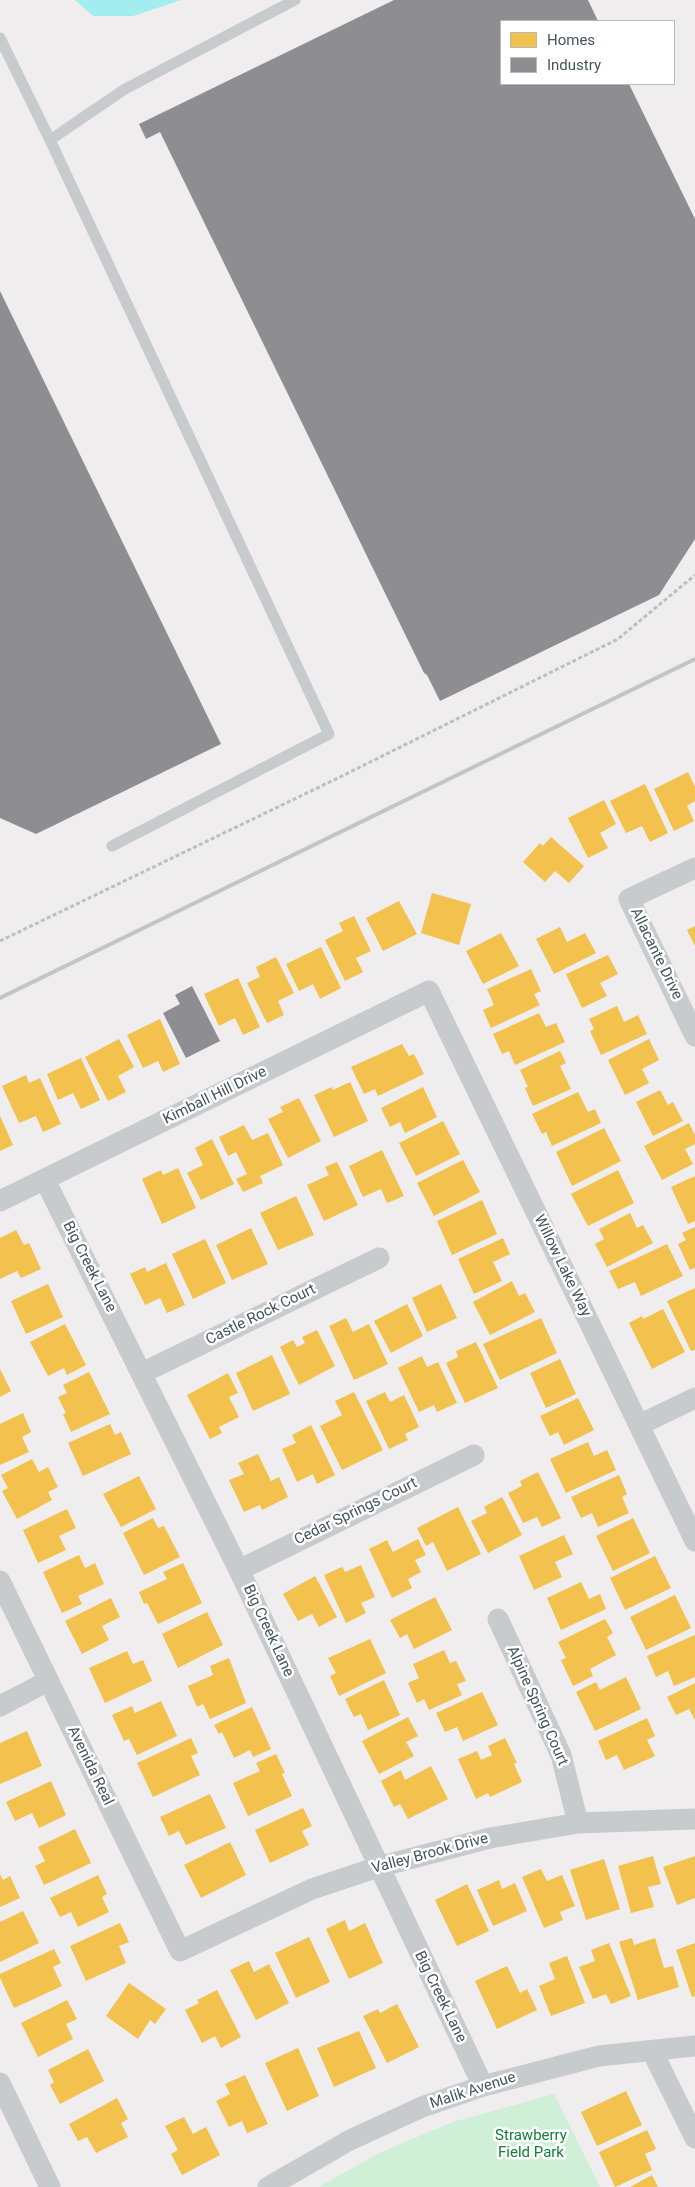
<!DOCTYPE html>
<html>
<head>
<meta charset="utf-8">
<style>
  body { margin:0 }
  #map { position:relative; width:695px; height:2187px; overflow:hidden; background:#efedee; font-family:Roboto,sans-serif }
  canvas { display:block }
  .legend { position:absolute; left:500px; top:20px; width:175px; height:65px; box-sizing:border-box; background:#fff; border:1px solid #b4bbbd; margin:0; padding:6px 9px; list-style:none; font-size:15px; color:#44545b }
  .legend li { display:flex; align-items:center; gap:10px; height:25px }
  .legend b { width:25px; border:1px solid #b4bbbd }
</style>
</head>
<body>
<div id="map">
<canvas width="695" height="2187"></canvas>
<ul class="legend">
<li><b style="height:14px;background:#f2c14e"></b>Homes</li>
<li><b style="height:14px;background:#8d8d92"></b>Industry</li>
</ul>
</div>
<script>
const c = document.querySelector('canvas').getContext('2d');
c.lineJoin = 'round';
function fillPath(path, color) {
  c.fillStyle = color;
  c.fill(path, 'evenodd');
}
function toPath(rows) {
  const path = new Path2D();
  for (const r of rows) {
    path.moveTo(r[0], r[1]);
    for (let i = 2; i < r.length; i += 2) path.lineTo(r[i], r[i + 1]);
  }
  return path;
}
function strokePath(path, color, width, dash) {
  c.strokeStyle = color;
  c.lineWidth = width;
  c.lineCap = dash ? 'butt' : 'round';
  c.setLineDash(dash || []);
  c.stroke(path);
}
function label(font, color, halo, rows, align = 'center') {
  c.font = font + ' Roboto,sans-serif';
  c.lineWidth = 5;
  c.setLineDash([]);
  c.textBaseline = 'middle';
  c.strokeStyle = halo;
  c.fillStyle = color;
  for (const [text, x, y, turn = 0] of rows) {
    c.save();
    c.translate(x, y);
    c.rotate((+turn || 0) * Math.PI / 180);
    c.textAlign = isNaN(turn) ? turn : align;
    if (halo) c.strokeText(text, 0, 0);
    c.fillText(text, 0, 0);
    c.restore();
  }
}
fillPath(toPath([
  [554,2094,600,2187,319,2187,377,2154,453,2122]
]), '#d0efd7');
fillPath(toPath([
  [75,0,181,0,133,16,93,16]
]), '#a2edf0');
fillPath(toPath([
  [688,772,695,787,695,801,687,806,694,821,674,831,654,789],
  [645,784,668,833,650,842,642,826,626,833,610,801],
  [604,800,616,824,600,833,608,848,588,858,568,818],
  [551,837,584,866,569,883,555,871,545,882,523,862,540,843,543,846],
  [432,893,471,904,459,945,421,933],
  [399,901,417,934,383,951,366,918],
  [354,916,371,951,356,958,363,972,345,981,325,940,343,931,339,923],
  [695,926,695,946,687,930],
  [560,927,567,942,585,933,596,953,554,974,536,939],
  [501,933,519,966,483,984,466,951],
  [321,947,341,988,320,999,313,984,299,991,286,964],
  [608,955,618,974,600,983,607,996,582,1008,566,974],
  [276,957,294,993,278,1001,284,1015,267,1023,247,983,260,977,256,967],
  [531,969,541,991,534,994,540,1005,491,1028,483,1010,494,1005,487,989],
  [238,978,260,1027,243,1035,235,1018,219,1026,204,994],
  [617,1006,624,1022,638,1015,647,1034,601,1055,590,1031,594,1029,589,1019],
  [539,1013,546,1027,556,1023,565,1042,515,1065,509,1051,502,1054,493,1034],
  [160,1019,180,1064,163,1072,158,1061,143,1068,127,1035],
  [119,1039,134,1067,118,1076,126,1092,108,1101,85,1057],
  [649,1039,659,1060,642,1069,649,1083,625,1095,608,1060],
  [402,1044,409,1056,414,1054,424,1074,378,1096,375,1089,364,1094,351,1067],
  [560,1051,566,1063,560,1066,571,1089,533,1106,525,1088,528,1087,520,1070],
  [81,1058,100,1100,81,1109,73,1093,58,1100,47,1074],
  [26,1075,29,1083,40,1078,61,1124,43,1132,36,1116,19,1123,2,1086],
  [350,1082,368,1121,334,1137,314,1095,332,1087,333,1090],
  [423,1087,437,1117,405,1133,400,1122,390,1127,381,1108],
  [660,1090,668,1105,673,1102,683,1121,653,1136,636,1102],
  [578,1092,588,1112,595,1109,601,1123,552,1146,546,1132,542,1134,532,1114],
  [299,1098,321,1141,288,1158,268,1119,283,1112,280,1107],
  [0,1116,13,1145,0,1151],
  [443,1121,460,1154,416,1176,399,1143],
  [689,1123,695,1135,695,1144,685,1149,693,1164,662,1180,644,1146],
  [244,1125,252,1140,268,1133,283,1165,260,1176,263,1183,243,1192,236,1179,247,1174,236,1152,228,1156,219,1137],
  [604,1128,621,1161,572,1186,556,1152],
  [212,1139,234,1184,201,1200,187,1173,203,1165,195,1148],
  [382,1150,404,1196,387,1203,381,1189,363,1197,349,1166],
  [463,1160,480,1192,434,1216,417,1183],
  [337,1162,358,1205,324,1221,307,1185,329,1175,325,1167],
  [178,1168,196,1208,162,1224,142,1179,161,1170,163,1175],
  [618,1170,634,1203,588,1226,571,1194],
  [695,1176,695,1221,688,1224,671,1187],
  [296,1196,314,1235,278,1250,260,1213],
  [482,1200,497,1234,452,1255,437,1221],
  [630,1213,637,1228,643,1225,653,1243,607,1267,595,1244,604,1239,599,1229],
  [695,1227,695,1268,690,1270,678,1244,686,1240,682,1233],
  [251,1228,268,1264,232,1280,216,1245],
  [16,1230,24,1245,29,1243,41,1269,21,1278,17,1271,0,1279,0,1238],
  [503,1238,510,1254,493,1262,502,1281,474,1294,458,1259],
  [205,1239,226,1283,193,1299,172,1254],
  [667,1244,683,1276,641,1296,635,1282,618,1289,609,1271],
  [166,1263,185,1305,167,1313,160,1298,145,1305,130,1274,145,1267,147,1272],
  [512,1281,519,1296,525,1293,535,1312,490,1335,473,1302],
  [48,1284,63,1317,26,1334,11,1301],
  [441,1284,457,1318,427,1332,412,1298],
  [695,1288,695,1350,691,1351,667,1301],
  [407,1304,423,1336,391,1353,374,1321],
  [663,1309,685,1352,652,1369,629,1323,642,1316,643,1319],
  [346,1318,353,1332,369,1324,388,1364,354,1380,329,1326],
  [541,1318,557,1353,500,1380,483,1344],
  [65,1324,86,1365,67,1375,64,1368,48,1376,30,1342],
  [317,1330,335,1366,299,1385,280,1347,293,1340,297,1347,305,1343,302,1337],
  [476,1342,498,1388,465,1403,446,1363,458,1357,456,1351],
  [272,1355,290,1394,253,1411,236,1373],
  [422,1356,427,1367,438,1362,457,1403,437,1412,434,1405,419,1412,398,1368],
  [560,1359,576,1394,546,1408,530,1373],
  [0,1369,11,1391,0,1397],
  [89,1372,110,1414,71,1432,63,1414,66,1413,58,1397,67,1393,63,1385],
  [228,1373,238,1393,229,1397,239,1417,219,1427,222,1433,210,1439,187,1395],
  [354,1392,383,1450,342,1470,320,1426,342,1415,335,1401],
  [385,1392,390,1402,404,1395,419,1427,405,1434,408,1440,389,1449,366,1401],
  [578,1398,594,1430,564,1445,558,1432,550,1436,540,1416],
  [23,1413,31,1432,22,1437,29,1452,0,1465,0,1424],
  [110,1424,115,1435,121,1432,131,1454,83,1476,68,1443],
  [311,1425,335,1475,317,1484,313,1474,297,1482,282,1449,296,1443,292,1435],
  [588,1442,594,1456,607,1450,616,1470,566,1493,550,1459],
  [258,1454,271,1481,279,1477,288,1497,262,1510,260,1505,244,1512,229,1480,244,1474,238,1463],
  [32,1459,39,1472,48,1467,58,1487,48,1492,52,1500,17,1519,2,1491,8,1488,1,1475],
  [538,1472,561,1518,542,1527,537,1517,523,1523,508,1493,522,1486,520,1481],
  [619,1475,627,1494,622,1497,629,1513,598,1527,592,1513,581,1518,571,1497],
  [139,1476,156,1509,121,1527,103,1494],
  [502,1497,522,1535,488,1553,471,1521,487,1513,484,1507],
  [458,1507,481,1554,447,1571,433,1542,426,1546,417,1528],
  [67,1509,76,1528,59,1536,66,1550,38,1563,23,1530],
  [153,1518,158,1528,164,1526,180,1557,144,1575,123,1533],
  [633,1518,650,1553,613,1571,596,1536],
  [564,1535,573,1554,555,1562,562,1577,534,1590,519,1556],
  [418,1539,426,1555,415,1560,421,1572,408,1579,412,1588,392,1598,369,1549,387,1540,393,1552],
  [79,1555,85,1568,95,1563,104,1584,78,1596,82,1604,62,1613,43,1572],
  [655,1556,671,1588,625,1610,610,1578],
  [183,1563,202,1603,158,1624,147,1603,144,1604,139,1592,167,1579,163,1572],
  [361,1565,375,1597,361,1603,366,1613,346,1623,324,1575,342,1567,345,1572],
  [315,1576,337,1617,319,1627,312,1614,298,1621,283,1594],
  [581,1582,589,1599,600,1594,606,1609,561,1630,547,1598],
  [675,1595,691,1628,646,1650,630,1617],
  [435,1597,452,1630,414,1649,407,1634,400,1638,390,1620],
  [111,1598,120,1617,102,1626,109,1640,82,1654,65,1621],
  [207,1612,223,1645,178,1668,162,1634],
  [605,1619,613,1633,607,1637,616,1655,590,1669,593,1676,573,1686,561,1660,566,1658,558,1642],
  [695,1635,695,1677,674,1686,668,1671,656,1677,647,1656],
  [370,1639,386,1673,339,1696,330,1676,336,1673,328,1658],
  [444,1650,450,1663,456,1661,466,1681,457,1684,462,1695,429,1710,424,1699,417,1703,408,1683,419,1678,413,1664],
  [127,1651,133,1664,143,1660,152,1681,105,1703,89,1668],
  [229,1658,246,1703,210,1719,203,1704,197,1707,188,1686,213,1675,210,1666],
  [626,1677,641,1709,595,1731,576,1692,596,1682,600,1690],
  [384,1680,400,1715,368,1730,361,1714,354,1717,345,1699],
  [695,1683,695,1720,689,1709,676,1715,667,1697],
  [482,1692,498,1725,463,1741,457,1727,445,1732,436,1713],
  [161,1701,177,1736,137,1755,129,1739,124,1741,112,1715,132,1706,135,1713],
  [252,1707,271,1749,253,1757,250,1750,234,1758,222,1732,219,1734,214,1725],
  [408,1717,418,1736,406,1742,414,1756,379,1774,362,1741],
  [647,1718,655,1736,647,1740,655,1756,624,1770,617,1755,606,1760,598,1741],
  [27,1731,42,1766,0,1784,0,1743],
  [191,1738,198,1753,191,1756,200,1775,153,1797,137,1763],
  [505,1738,517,1763,514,1764,522,1782,490,1797,488,1793,476,1799,458,1759,477,1751,481,1760,492,1755,488,1746],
  [276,1754,285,1773,282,1774,292,1796,248,1816,233,1783,260,1771,256,1763],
  [431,1766,448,1799,408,1819,400,1804,394,1807,381,1781,401,1770,405,1780],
  [51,1781,66,1815,39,1828,32,1813,15,1821,6,1802],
  [210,1794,226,1828,186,1845,179,1831,169,1836,160,1817],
  [303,1808,312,1826,302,1831,309,1845,270,1863,255,1830],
  [75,1829,91,1863,44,1885,35,1866,45,1861,38,1847],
  [230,1842,246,1875,201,1898,184,1865],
  [653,1856,661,1884,648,1887,654,1907,631,1913,618,1866],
  [695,1856,695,1898,677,1905,663,1867],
  [604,1859,620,1909,586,1920,570,1870],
  [541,1869,547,1881,562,1875,575,1906,560,1912,563,1920,544,1928,522,1877],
  [0,1874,3,1880,10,1876,20,1898,0,1907],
  [98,1875,107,1894,102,1897,109,1912,78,1927,71,1912,60,1917,50,1898],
  [499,1880,502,1889,515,1883,527,1911,493,1926,477,1890],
  [467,1884,489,1931,457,1946,435,1900],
  [23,1911,39,1943,0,1962,0,1922],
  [345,1920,349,1931,365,1923,383,1963,349,1979,326,1929],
  [120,1923,129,1942,119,1946,126,1963,86,1981,70,1946],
  [309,1937,330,1982,296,1998,275,1953],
  [632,1938,634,1945,655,1938,664,1968,673,1966,679,1987,638,2000,619,1942],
  [609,1943,631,1996,611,2004,606,1994,593,1999,579,1967,595,1961,591,1950],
  [695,1943,695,1996,692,1997,676,1950],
  [54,1949,61,1963,53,1967,62,1986,14,2008,0,1978,0,1974],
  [567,1956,585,2003,551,2016,539,1986,555,1979,549,1963],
  [249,1961,254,1972,269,1964,289,2003,256,2020,230,1970],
  [507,1966,520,1993,527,1989,537,2010,497,2029,475,1981],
  [129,1983,166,2009,155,2024,150,2020,138,2039,106,2016],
  [217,1990,241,2037,221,2048,215,2036,202,2043,185,2010,199,2003,197,2000],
  [67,2000,77,2019,66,2024,73,2039,38,2057,21,2023],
  [397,2004,419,2047,387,2063,363,2016,378,2009,380,2013],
  [359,2031,376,2068,334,2087,317,2048],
  [298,2048,319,2096,287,2111,265,2063],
  [88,2049,104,2081,60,2104,50,2085,54,2082,48,2070],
  [245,2075,268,2124,247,2133,242,2121,229,2127,216,2101,230,2094,225,2084],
  [626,2091,642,2125,597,2146,581,2112],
  [117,2098,128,2119,121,2123,128,2137,96,2153,87,2137,78,2141,69,2124],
  [184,2117,193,2134,206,2127,220,2155,182,2175,171,2154,178,2150,165,2126],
  [647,2130,656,2149,645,2154,652,2170,615,2187,599,2152],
  [652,2175,658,2187,630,2187]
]), '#f2c14e');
fillPath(toPath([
  [394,0,588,0,598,21,501,21,501,84,629,84,695,219,695,539,659,595,440,701,427,675,424,673,160,132,146,139,139,124],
  [0,291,221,744,36,834,0,818],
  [192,986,220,1041,186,1058,163,1013,180,1004,175,995]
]), '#8d8d92');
strokePath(toPath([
  [0,941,338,778,618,639,695,575]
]), '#b5c3bd', 3, [4, 2.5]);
strokePath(toPath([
  [0,38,50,140,329,734,112,846],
  [50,140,125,89,295,0]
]), '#c7cbcd', 11);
strokePath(toPath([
  [695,868,629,899,695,1036],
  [45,1180,239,1570,483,2086],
  [0,1201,429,991,695,1541],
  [142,1373,379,1258],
  [639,1425,695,1398],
  [239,1570,474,1455],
  [0,1581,180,1951,312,1889,378,1867,490,1838,578,1823,695,1819],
  [498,1619,561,1755,578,1823],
  [0,1706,48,1681],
  [652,2051,695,2138],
  [0,2083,50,2187],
  [268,2187,350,2140,422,2107,483,2086,599,2056,695,2046]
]), '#c7cbcd', 21);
strokePath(toPath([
  [0,998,695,659]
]), '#c2c5c7', 4);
label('15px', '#44545b', '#fff', [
  ["Allacante Drive",656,954,64],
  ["Kimball Hill Drive",215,1096,-26],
  ["Willow Lake Way",562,1266,64],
  ["Big Creek Lane",89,1267,63],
  ["Castle Rock Court",261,1315,-26],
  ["Cedar Springs Court",356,1512,-26],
  ["Big Creek Lane",268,1631,65],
  ["Alpine Spring Court",537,1706,66],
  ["Avenida Real",90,1766,64],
  ["Valley Brook Drive",430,1854,-15],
  ["Big Creek Lane",440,1997,64],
  ["Malik Avenue",473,2091,-18]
]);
label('15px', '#108136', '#fff', [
  ["Strawberry",531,2136],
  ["Field Park",531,2153]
]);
</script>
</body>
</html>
